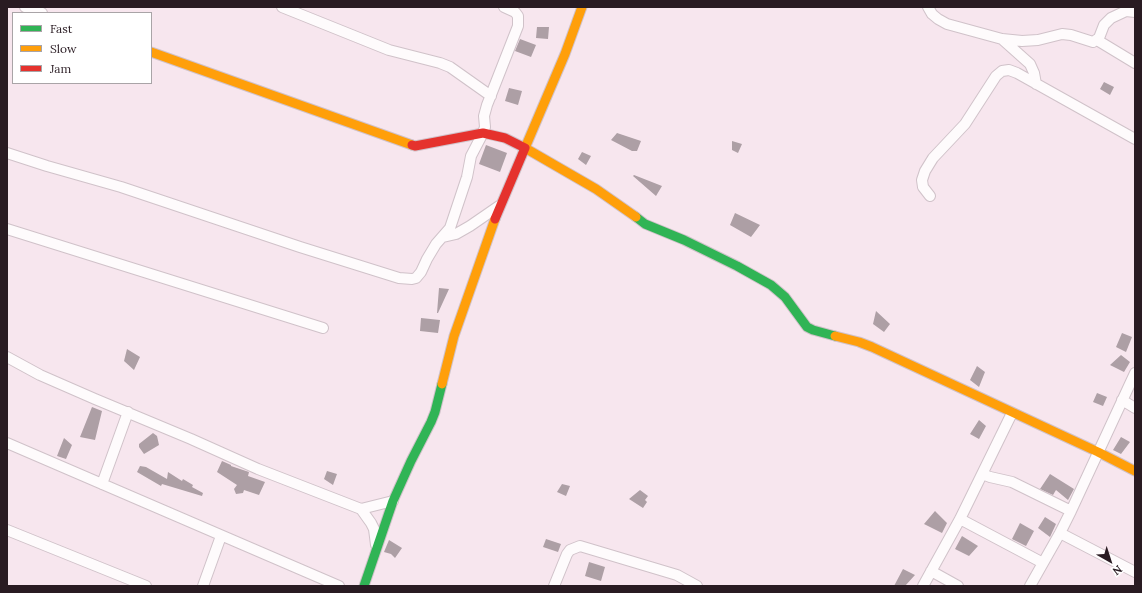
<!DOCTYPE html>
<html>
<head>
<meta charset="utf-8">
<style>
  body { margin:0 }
  #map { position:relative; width:1142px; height:593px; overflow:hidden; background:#f7e6ee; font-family:Lora,serif }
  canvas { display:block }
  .frame { position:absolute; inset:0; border:8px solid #291b22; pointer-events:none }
  .legend { position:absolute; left:12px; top:12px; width:140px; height:72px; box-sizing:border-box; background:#fff; border:1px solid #a9a4a7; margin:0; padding:5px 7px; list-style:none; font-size:12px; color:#291b22 }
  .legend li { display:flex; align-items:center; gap:8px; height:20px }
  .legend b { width:20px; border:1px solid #a9a4a7 }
  .north { position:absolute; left:1090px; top:541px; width:40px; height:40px; -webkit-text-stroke:3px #fff; paint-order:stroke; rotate:141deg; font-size:11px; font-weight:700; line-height:16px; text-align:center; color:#291b22 }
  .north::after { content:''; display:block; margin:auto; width:14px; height:18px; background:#291b22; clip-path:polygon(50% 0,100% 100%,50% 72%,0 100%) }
</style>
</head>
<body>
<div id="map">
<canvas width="1142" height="593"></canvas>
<div class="frame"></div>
<ul class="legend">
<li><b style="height:5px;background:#30b455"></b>Fast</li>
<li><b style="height:5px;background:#ff9f0a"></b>Slow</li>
<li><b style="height:5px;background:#e5322d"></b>Jam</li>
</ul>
<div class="north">N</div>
</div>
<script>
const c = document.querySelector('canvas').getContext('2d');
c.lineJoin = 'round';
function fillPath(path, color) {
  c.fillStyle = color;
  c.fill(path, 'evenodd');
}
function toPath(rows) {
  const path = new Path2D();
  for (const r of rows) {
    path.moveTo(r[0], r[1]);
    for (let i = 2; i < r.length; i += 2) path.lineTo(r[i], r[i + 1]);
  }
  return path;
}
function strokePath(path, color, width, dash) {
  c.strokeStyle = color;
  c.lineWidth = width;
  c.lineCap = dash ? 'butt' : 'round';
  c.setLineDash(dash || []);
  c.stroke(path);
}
fillPath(toPath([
  [537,27,549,27,548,39,536,38],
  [520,39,536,45,531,57,515,51],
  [1104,82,1114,87,1110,95,1100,89],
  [509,88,522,91,518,105,505,101],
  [617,133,641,141,637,151,632,151,611,140],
  [732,141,742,144,738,153,732,150],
  [486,145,507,153,500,172,479,164],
  [582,152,591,156,586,165,578,159],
  [634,175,662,186,656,196,633,176],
  [735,213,760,225,751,237,730,225],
  [439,288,449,289,438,313,437,313],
  [876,311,890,324,884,332,873,324],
  [421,318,440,320,438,333,420,331],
  [1122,333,1132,337,1126,352,1116,347],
  [127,349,140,357,134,370,124,361],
  [1121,355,1130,362,1124,372,1110,365],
  [977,366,985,372,979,387,970,380],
  [1097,393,1107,397,1103,406,1093,402],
  [92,407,102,411,95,440,80,437],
  [979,420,986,426,979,439,970,434],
  [153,433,157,436,159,445,144,454,139,447,139,444],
  [1121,437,1130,442,1121,454,1113,450],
  [64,438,72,445,66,459,57,456],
  [222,461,231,465,231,466,249,472,248,476,265,482,259,495,244,490,243,493,236,494,234,489,237,485,217,472],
  [140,466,146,467,167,479,168,472,182,481,183,479,193,485,192,487,203,493,202,496,162,484,161,486,137,472],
  [327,471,337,474,333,485,324,479],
  [1050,474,1074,489,1068,500,1056,490,1053,495,1040,489],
  [562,484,570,486,566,496,557,492],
  [640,490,648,496,645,500,647,502,643,508,629,499],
  [935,511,947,523,942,533,924,524],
  [1045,517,1056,524,1050,537,1038,528],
  [1020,523,1034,531,1026,546,1012,539],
  [962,536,978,546,969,556,955,549],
  [546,539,561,544,558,552,543,547],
  [389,540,402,548,395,558,391,554,384,552],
  [589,562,605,567,601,581,585,576],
  [903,569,915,575,905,586,894,586]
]), '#ad9fa5');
const street = toPath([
  [25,7,42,13],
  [282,7,389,50,440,63,450,67,491,96],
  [928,7,932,14,938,19,947,24,1002,39,1022,41,1038,40,1062,34,1071,35,1093,42,1099,38,1104,25,1111,18,1126,11,1135,12],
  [1002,39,1030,64,1034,73,1036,84],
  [1097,40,1135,63],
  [7,153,47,166,121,187,300,247,399,278,412,279,416,278,421,272,427,259,436,244,450,228,467,177,471,156,483,133,485,127,484,116,487,105,518,26,518,16,515,12,504,7],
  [930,196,923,187,922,180,925,171,933,158,965,124,996,76,1002,71,1009,70,1017,73,1135,139],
  [7,229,323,328],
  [443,237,456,234,470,226,499,206],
  [7,357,40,375,95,399,191,439,258,469,361,509,393,501],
  [1122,400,1135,408],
  [7,443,339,586],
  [982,474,990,477,1012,482,1071,511],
  [102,484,128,412],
  [361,509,371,523,374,529,376,545],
  [960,519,1043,563],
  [7,530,146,586],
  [1060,533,1135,572],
  [931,571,958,586],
  [203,586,221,536],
  [554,586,567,554,570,550,580,546,677,575,697,586],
  [923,586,960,519,1012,413],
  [1030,586,1060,533,1071,511,1135,373]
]);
const fast = toPath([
  [636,217,645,224,684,240,737,266,771,285,785,297,807,327,813,330,835,336],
  [364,586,393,501,411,461,431,422,435,412,442,384]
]);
const slow = toPath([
  [582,7,565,54,525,148,596,189,636,217],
  [151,52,412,145],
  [835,336,859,342,872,347,1098,452,1135,471],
  [442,384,454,336,495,219]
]);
const jam = toPath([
  [412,145,415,146,483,133,505,138,525,148,495,219]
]);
strokePath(street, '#d0c2c9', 12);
strokePath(fast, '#d0c2c9', 11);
strokePath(slow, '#d0c2c9', 11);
strokePath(jam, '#d0c2c9', 11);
strokePath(street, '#fefbfc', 10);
strokePath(fast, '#30b455', 9);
strokePath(slow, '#ff9f0a', 9);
strokePath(jam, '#e5322d', 9);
</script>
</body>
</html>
